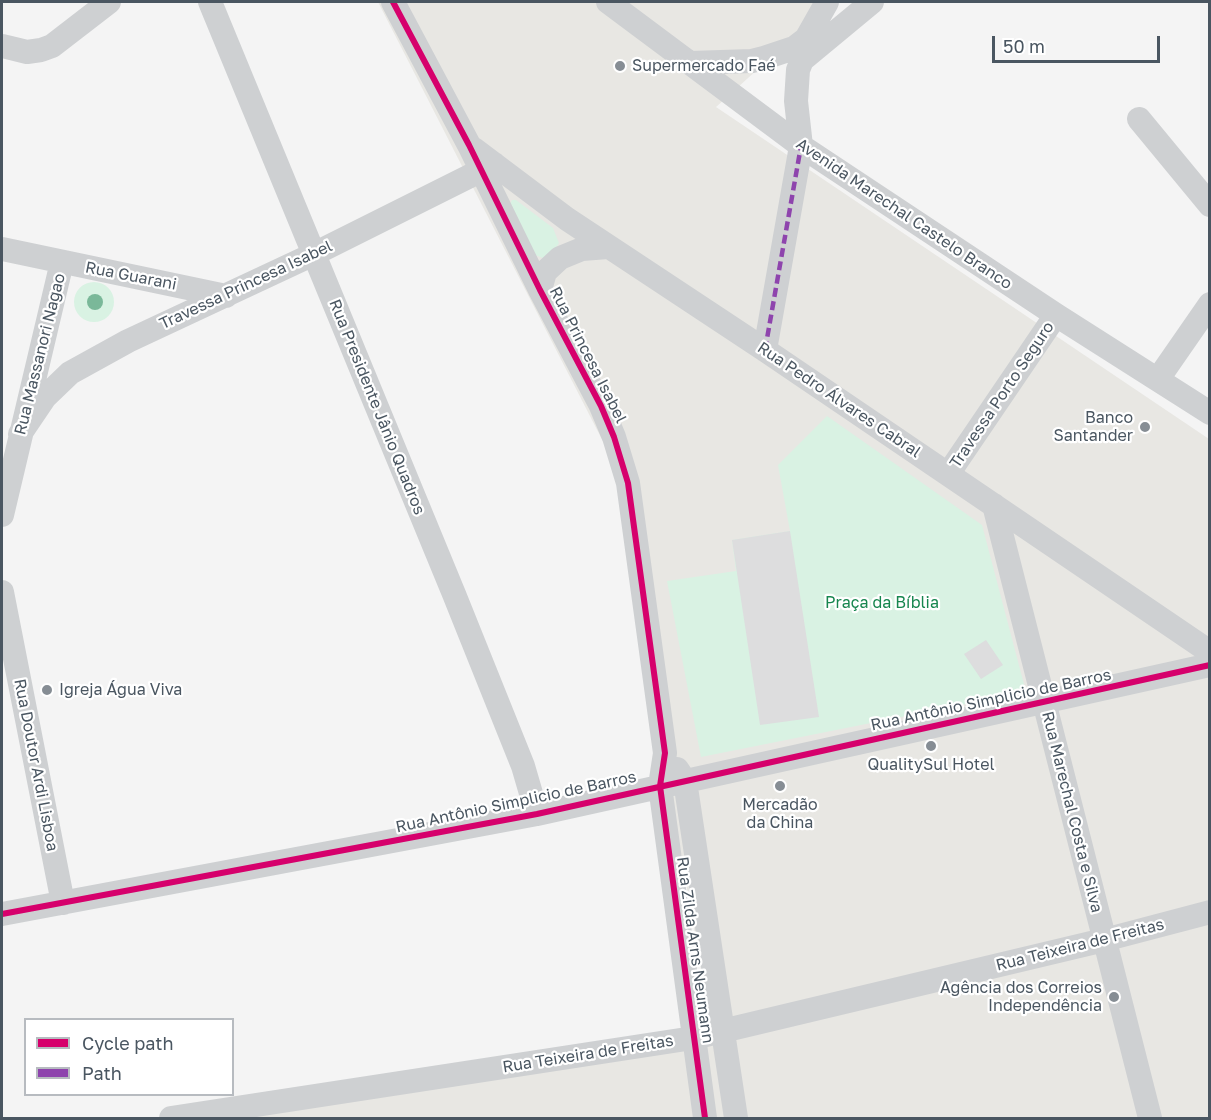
<!DOCTYPE html>
<html>
<head>
<meta charset="utf-8">
<style>
  body { margin:0 }
  #map { position:relative; width:1211px; height:1120px; overflow:hidden; background:#f4f4f4; font-family:"Golos Text",sans-serif }
  canvas { display:block }
  .frame { position:absolute; inset:0; border:3px solid #4a5661; pointer-events:none }
  .legend { position:absolute; left:24px; top:1018px; width:210px; height:78px; box-sizing:border-box; background:#fff; border:2px solid #b7bbc0; margin:0; padding:8px 10px; list-style:none; font-size:18px; color:#4a5661 }
  .legend li { display:flex; align-items:center; gap:12px; height:30px }
  .legend b { width:30px; border:2px solid #b7bbc0 }
  .scale { position:absolute; left:992px; top:36px; width:168px; height:27px; box-sizing:border-box; border:3px solid #4a5661; border-top:0; padding-left:8px; font-size:18px; line-height:21px; white-space:nowrap; color:#4a5661; -webkit-text-stroke:4px #fff; paint-order:stroke }
</style>
</head>
<body>
<div id="map">
<canvas width="1211" height="1120"></canvas>
<div class="frame"></div>
<ul class="legend">
<li><b style="height:8px;background:#d6006c"></b>Cycle path</li>
<li><b style="height:8px;background:#8e44ad"></b>Path</li>
</ul>
<div class="scale">50 m</div>
</div>
<script>
const c = document.querySelector('canvas').getContext('2d');
c.lineJoin = 'round';
function fillPath(path, color) {
  c.fillStyle = color;
  c.fill(path, 'evenodd');
}
function toPath(rows) {
  const path = new Path2D();
  for (const r of rows) {
    if (r.length === 3) {
      path.moveTo(r[0] + r[2], r[1]);
      path.arc(r[0], r[1], r[2], 0, 2 * Math.PI);
      continue;
    }
    path.moveTo(r[0], r[1]);
    for (let i = 2; i < r.length; i += 2) path.lineTo(r[i], r[i + 1]);
  }
  return path;
}
function strokePath(path, color, width, dash) {
  c.strokeStyle = color;
  c.lineWidth = width;
  c.lineCap = dash ? 'butt' : 'round';
  c.setLineDash(dash || []);
  c.stroke(path);
}
function label(font, color, halo, rows, align = 'center') {
  c.font = font + ' "Golos Text",sans-serif';
  c.lineWidth = 4.5;
  c.setLineDash([]);
  c.textBaseline = 'middle';
  c.strokeStyle = halo;
  c.fillStyle = color;
  for (const [text, x, y, turn = 0] of rows) {
    c.save();
    c.translate(x, y);
    c.rotate((+turn || 0) * Math.PI / 180);
    c.textAlign = isNaN(turn) ? turn : align;
    if (halo) c.strokeText(text, 0, 0);
    c.fillText(text, 0, 0);
    c.restore();
  }
}
fillPath(toPath([
  [378,2,832,2,716,107,1209,439,1209,1118,175,1118,711,1027,613,461]
]), '#e8e7e3');
fillPath(toPath([
  [512,200,516,200,553,228,559,243,553,252,543,258,535,255,510,204],
  [94,302,20],
  [827,416,982,525,1026,692,701,757,667,581,736,571,732,540,790,531,778,465]
]), '#d9f2e3');
fillPath(toPath([
  [790,531,819,717,760,725,732,540],
  [986,640,1003,665,981,679,964,654]
]), '#ddddde');
strokePath(toPath([
  [210,2,454,594,523,766,537,814],
  [393,2,469,145,540,290,601,406,614,437,628,483,665,753,660,786,705,1118],
  [608,2,801,146,1056,315,1210,413],
  [805,41,827,2],
  [2,46,27,52,41,50,52,46,109,2],
  [690,63,752,61,764,58,794,48,815,32],
  [1139,119,1210,205],
  [474,149,567,219,765,350,1210,652],
  [2,249,226,296],
  [540,290,545,272,560,258,582,249,608,247],
  [765,350,801,146,796,101,798,70,802,60,872,2],
  [1158,379,1210,304],
  [20,434,45,397,70,373,128,341,314,254,494,164],
  [948,474,1056,315],
  [994,505,1150,1118],
  [2,515,62,262],
  [2,592,63,903],
  [677,769,685,781,736,1118],
  [2,914,537,814,1210,665],
  [171,1118,693,1038,1104,940,1210,912]
]), '#ced0d2', 24);
strokePath(toPath([
  [765,350,801,146]
]), '#8e44ad', 4.5, [9, 4.5]);
strokePath(toPath([
  [393,2,469,145,540,290,601,406,614,437,628,483,665,753,660,786,705,1118],
  [2,914,537,814,1210,665]
]), '#d6006c', 6);
c.fillStyle = '#7ab899';
for (const [x, y] of [
  [95,302]
]) {
  c.beginPath();
  c.arc(x, y, 8, 0, 2 * Math.PI);
  c.fill();
}
for (const [x, y, r, color] of [
  [620,66,6,"#868d94"],
  [1145,427,6,"#868d94"],
  [47,690,6,"#868d94"],
  [931,746,6,"#868d94"],
  [780,786,6,"#868d94"],
  [1114,997,6,"#868d94"]
]) {
  const dot = new Path2D();
  dot.arc(x, y, r, 0, 2 * Math.PI);
  c.fillStyle = color;
  c.fill(dot);
  strokePath(dot, '#fff', 2);
}
label('16px', '#4a5661', '#fff', [
  ["Supermercado Faé",632,66],
  ["Banco",1133,418,"right"],
  ["Santander",1133,436,"right"],
  ["Igreja Água Viva",59,690],
  ["QualitySul Hotel",931,765,"center"],
  ["Mercadão",780,805,"center"],
  ["da China",780,823,"center"],
  ["Agência dos Correios",1102,988,"right"],
  ["Independência",1102,1006,"right"]
], 'left');
label('16px', '#4a5661', '#fff', [
  ["Avenida Marechal Castelo Branco",904,214,34],
  ["Rua Guarani",131,276,11],
  ["Travessa Princesa Isabel",246,285,-25],
  ["Rua Massanori Nagao",40,354,-76],
  ["Rua Princesa Isabel",588,355,63],
  ["Travessa Porto Seguro",1002,395,-56],
  ["Rua Pedro Álvares Cabral",839,400,34],
  ["Rua Presidente Jânio Quadros",377,407,68],
  ["Rua Antônio Simplicio de Barros",991,700,-12],
  ["Rua Doutor Ardi Lisboa",36,765,79],
  ["Rua Antônio Simplicio de Barros",516,802,-12],
  ["Rua Marechal Costa e Silva",1072,812,76],
  ["Rua Teixeira de Freitas",1080,945,-14],
  ["Rua Zilda Arns Neumann",695,950,82],
  ["Rua Teixeira de Freitas",588,1054,-9]
]);
label('16px', '#17864f', '#fff', [
  ["Praça da Bíblia",882,603]
]);
</script>
</body>
</html>
